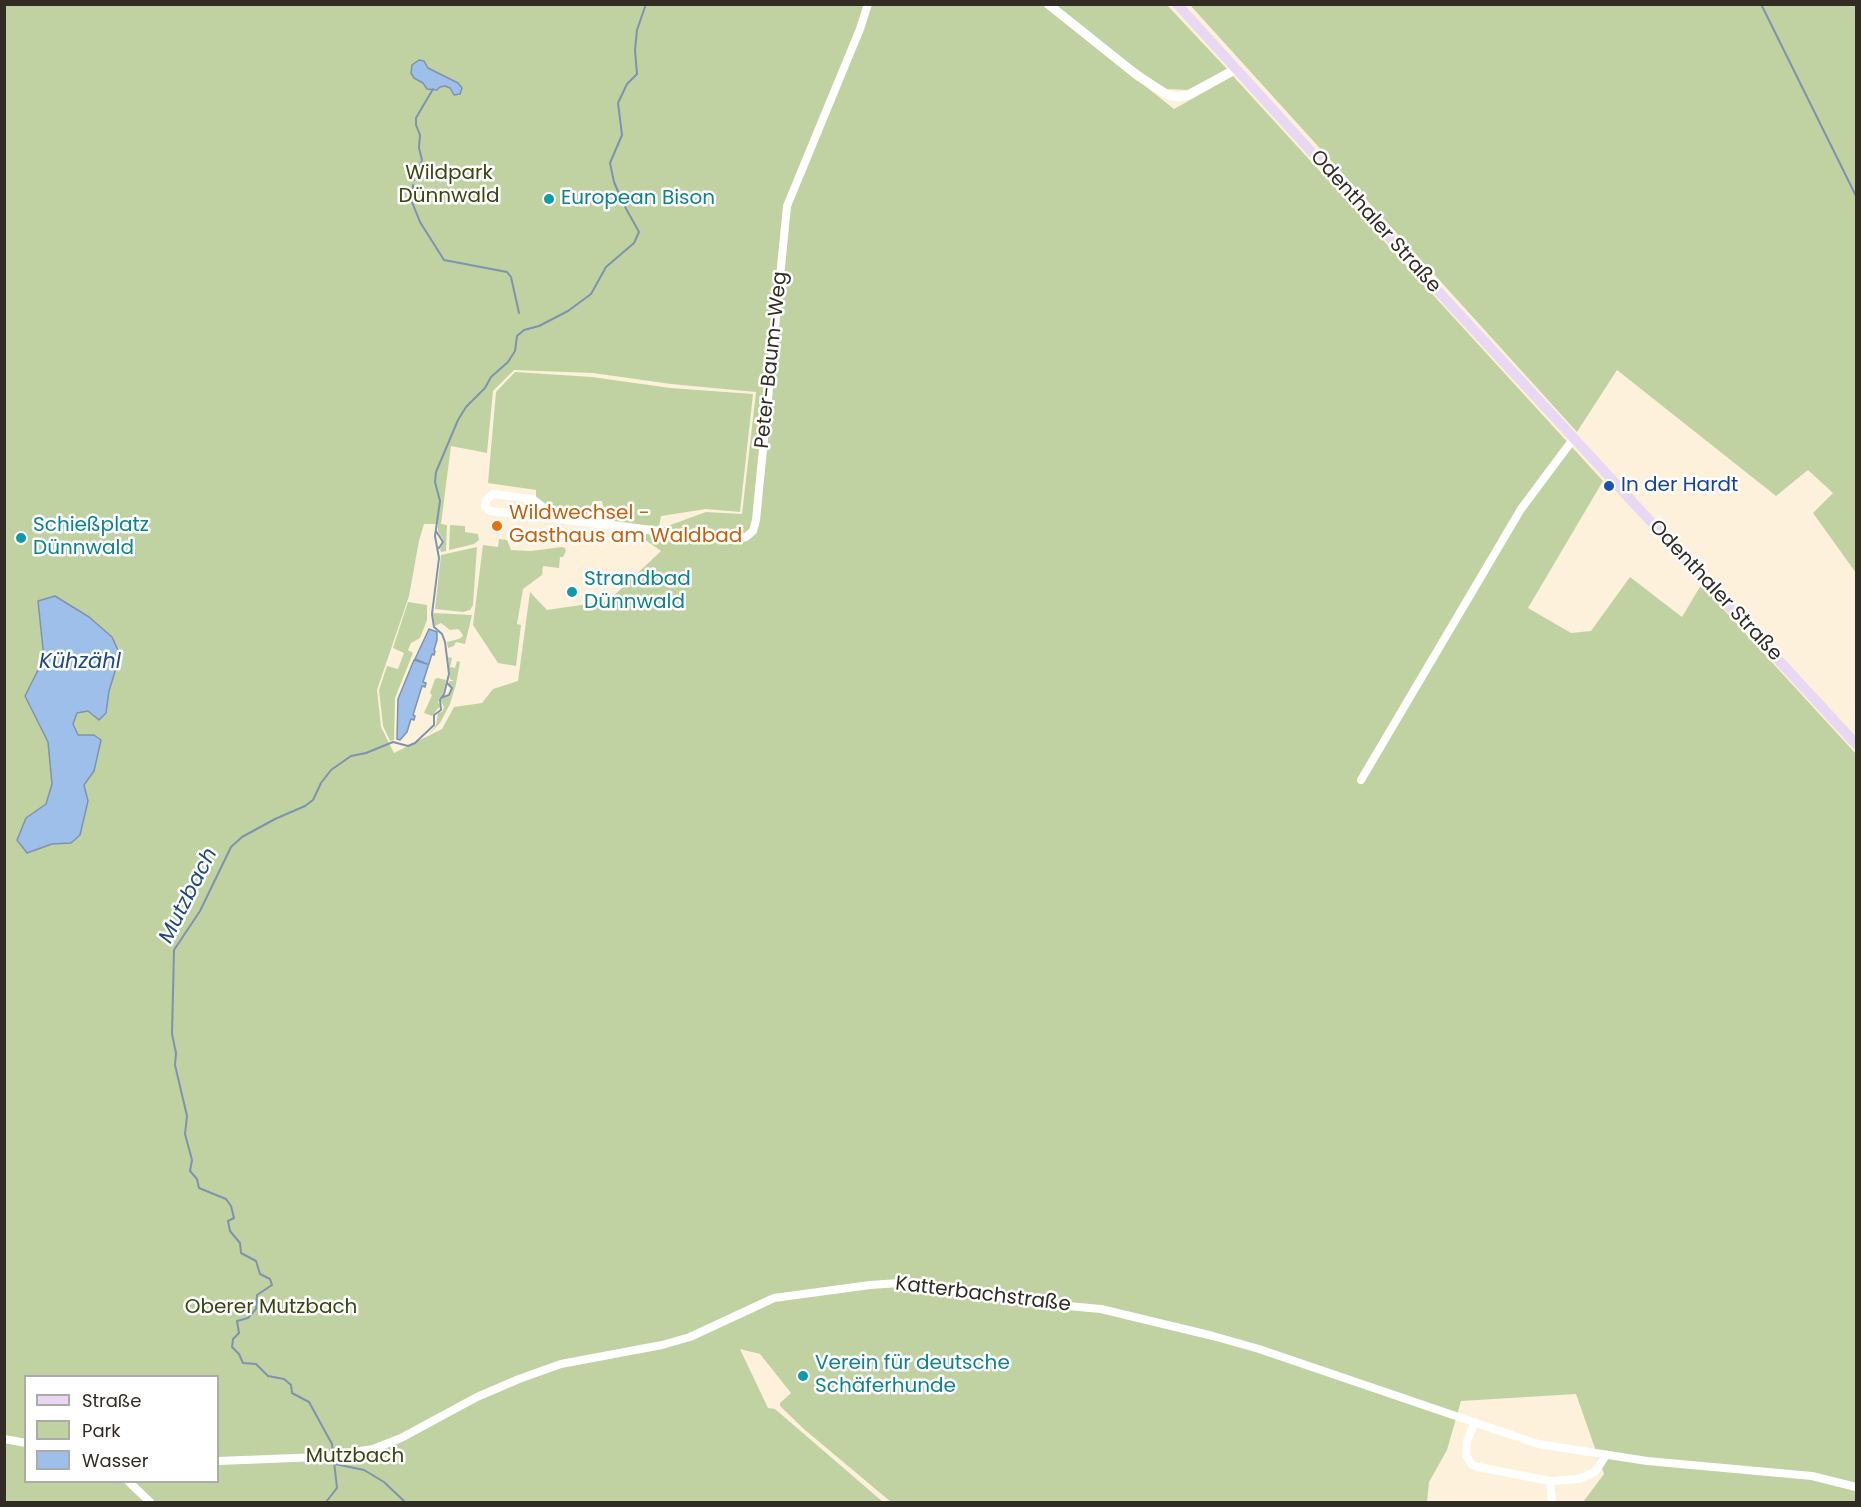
<!DOCTYPE html>
<html>
<head>
<meta charset="utf-8">
<style>
  body { margin:0 }
  #map { position:relative; width:1861px; height:1507px; overflow:hidden; background:#fef1db; font-family:Poppins,sans-serif }
  canvas { display:block }
  .frame { position:absolute; inset:0; border:6px solid #312c24; pointer-events:none }
  .legend { position:absolute; left:24px; top:1375px; width:195px; height:108px; box-sizing:border-box; background:#fff; border:2px solid #adaba7; margin:0; padding:8px 10px; list-style:none; font-size:18px; color:#312c24 }
  .legend li { display:flex; align-items:center; gap:12px; height:30px }
  .legend b { width:30px; border:2px solid #adaba7 }
</style>
</head>
<body>
<div id="map">
<canvas width="1861" height="1507"></canvas>
<div class="frame"></div>
<ul class="legend">
<li><b style="height:8px;background:#e9d8f4"></b>Straße</li>
<li><b style="height:16px;background:#c0d2a2"></b>Park</li>
<li><b style="height:16px;background:#9ebfea"></b>Wasser</li>
</ul>
</div>
<script>
const c = document.querySelector('canvas').getContext('2d');
c.lineJoin = 'round';
function fillPath(path, color) {
  c.fillStyle = color;
  c.fill(path, 'evenodd');
}
function toPath(rows) {
  const path = new Path2D();
  for (const r of rows) {
    path.moveTo(r[0], r[1]);
    for (let i = 2; i < r.length; i += 2) path.lineTo(r[i], r[i + 1]);
  }
  return path;
}
function strokePath(path, color, width, dash) {
  c.strokeStyle = color;
  c.lineWidth = width;
  c.lineCap = dash ? 'butt' : 'round';
  c.setLineDash(dash || []);
  c.stroke(path);
}
function label(font, color, halo, rows, align = 'center') {
  c.font = font + ' Poppins,sans-serif';
  c.lineWidth = 5;
  c.setLineDash([]);
  c.textBaseline = 'middle';
  c.strokeStyle = halo;
  c.fillStyle = color;
  for (const [text, x, y, turn = 0] of rows) {
    c.save();
    c.translate(x, y);
    c.rotate((+turn || 0) * Math.PI / 180);
    c.textAlign = isNaN(turn) ? turn : align;
    if (halo) c.strokeText(text, 0, 0);
    c.fillText(text, 0, 0);
    c.restore();
  }
}
fillPath(toPath([
  [5,5,1043,5,1174,109,1233,76,1603,481,1528,608,1571,633,1591,631,1630,577,1682,617,1701,585,1856,754,1856,1502,1583,1502,1604,1474,1576,1394,1461,1401,1447,1450,1429,1482,1427,1502,891,1502,805,1430,780,1406,780,1403,791,1393,760,1354,740,1349,768,1408,775,1409,883,1502,5,1502],
  [514,370,593,373,671,384,756,392,742,514,706,512,640,536,661,551,608,601,547,610,530,592,518,681,493,689,482,703,454,707,442,729,394,753,381,727,377,690,409,596,419,541,424,524,438,524,438,531,444,542,440,549,441,552,446,551,447,525,441,524,451,446,487,453,493,391],
  [42,637,120,656,109,691,106,713,88,711,76,713,73,724,77,735,94,735,94,771,84,785,88,801,71,843,52,844,27,853,26,818,46,804,52,784,48,742,25,696,44,658],
  [26,1376,218,1376,218,1482,26,1482],
  [1054,5,1167,5,1227,69,1189,90,1165,89,1124,60],
  [1190,5,1856,5,1856,573,1813,513,1833,493,1808,470,1776,496,1617,370,1577,432],
  [515,372,592,377,670,388,753,394,740,512,706,509,661,516,659,527,608,520,605,517,602,501,594,501,585,517,560,514,554,512,536,497,536,490,488,483,496,392],
  [450,525,465,526,465,532,478,534,479,540,474,544,449,550],
  [499,539,507,540,511,550,531,551,562,547,565,548,566,551,563,557,560,557,559,568,543,566,542,575,523,589,517,624,521,625,516,666,498,663,473,625,483,545,498,547],
  [477,547,473,605,470,610,463,612,435,609,441,555],
  [408,602,427,605,427,620,420,638,411,643,408,650,413,653,395,698,394,740,390,741,383,726,379,690,387,666,398,669,404,653,393,648],
  [433,613,472,615,465,644,456,642,454,646,448,648,447,642,459,639,463,636,461,632,458,629,450,630,441,623,435,626],
  [448,657,452,658,450,667,455,668,457,661,460,662,456,684,450,704,440,723,429,734,436,725,438,713,442,712,444,707,441,701,442,699,450,696,453,687,449,684,449,681,454,681,450,679],
  [438,678,446,680,443,693,438,702,440,706,432,716,424,713,432,695,430,693,435,679]
]), '#c0d2a2');
const water = toPath([
  [419,60,424,61,428,68,458,83,462,88,460,94,454,95,450,88,445,86,440,87,437,90,427,89,423,83,414,78,411,73,412,65,419,60],
  [55,596,89,617,112,637,120,655,109,691,106,713,99,720,88,711,77,713,73,724,78,735,94,735,101,740,94,771,84,785,88,801,80,835,71,843,52,844,27,853,17,840,26,818,46,804,52,784,48,742,25,696,44,658,38,601,55,596],
  [429,629,437,632,437,640,434,650,435,651,434,655,432,654,423,682,426,683,425,687,422,686,413,715,415,716,414,720,411,719,407,732,400,740,397,739,398,699,414,660,427,664,415,659,429,629]
]);
fillPath(water, '#9ebfea');
strokePath(water, '#7d93af', 1.5);
strokePath(toPath([
  [1761,4,1856,196],
  [414,180,422,160,419,148,420,135,416,125,416,118,433,89],
  [413,185,412,202,420,222,444,260,507,272,511,277,519,313],
  [436,531,443,542,439,548],
  [441,698,449,695,452,688,447,683],
  [335,1464,364,1470,384,1482,405,1502],
  [326,1502,337,1488,332,1444,309,1402,292,1393,291,1385,284,1379,268,1376,256,1364,243,1363,239,1354,232,1347,233,1339,239,1333,237,1321,248,1318,256,1309,257,1295,272,1285,270,1279,260,1274,256,1261,241,1253,240,1243,230,1231,228,1221,234,1218,231,1206,226,1199,199,1188,197,1179,190,1171,192,1160,185,1134,187,1116,175,1065,176,1053,172,1034,174,950,200,911,231,847,242,837,275,819,305,806,313,800,321,783,331,770,351,756,366,753,393,742,408,746,415,743,434,725,434,715,441,710,440,700,444,694,449,674,445,642,442,634,434,627,432,614,439,558,435,536,440,501,435,482,436,472,458,420,466,407,485,388,491,377,508,362,515,351,517,336,524,330,539,326,568,311,591,294,606,267,634,243,639,232,624,205,614,182,610,163,622,135,618,103,627,84,637,74,635,50,637,30,646,4]
]), '#7d93af', 2);
strokePath(toPath([
  [493,494,533,499,558,519,490,511,485,506,486,500,493,494],
  [558,519,731,540,746,537,753,531,756,520,787,206,860,29,868,4],
  [1361,780,1521,509,1574,438],
  [1474,1424,1467,1441,1466,1455,1472,1465,1478,1467,1550,1481,1579,1479,1595,1472,1606,1455],
  [4,1439,26,1443],
  [218,1461,320,1457,373,1449,401,1438,477,1397,519,1379,561,1364,662,1345,690,1337,774,1298,870,1285,899,1283,918,1284,1034,1303,1101,1309,1213,1336,1259,1349,1538,1444,1647,1461,1812,1476,1856,1487],
  [1550,1481,1552,1502],
  [129,1482,150,1502]
]), '#fff', 8);
strokePath(toPath([
  [1048,4,1138,76,1168,95,1178,97,1188,95,1236,69]
]), '#fff', 9);
strokePath(toPath([
  [1177,4,1450,304,1856,744]
]), '#e9d8f4', 10);
for (const [x, y, r, color] of [
  [549,199,6,"#0f9aa8"],
  [1609,486,6,"#1a4fb4"],
  [497,526,6,"#e8710a"],
  [21,538,6,"#0f9aa8"],
  [572,592,6,"#0f9aa8"],
  [803,1376,6,"#0f9aa8"]
]) {
  const dot = new Path2D();
  dot.arc(x, y, r, 0, 2 * Math.PI);
  c.fillStyle = color;
  c.fill(dot);
  strokePath(dot, '#fff', 2);
}
label('20px', '#374710', '#fff', [
  ["Wildpark",449,174],
  ["Dünnwald",449,197],
  ["Oberer Mutzbach",271,1308],
  ["Mutzbach",355,1457]
]);
label('20px', '#0d838f', '#fff', [
  ["European Bison",561,199],
  ["Schießplatz",33,526],
  ["Dünnwald",33,549],
  ["Strandbad",584,580],
  ["Dünnwald",584,603],
  ["Verein für deutsche",815,1364],
  ["Schäferhunde",815,1387]
], 'left');
label('20px', '#312c24', '#fff', [
  ["Odenthaler Straße",1375,222,48],
  ["Peter-Baum-Weg",772,360,-84],
  ["Odenthaler Straße",1715,591,47],
  ["Katterbachstraße",983,1295,7]
]);
label('20px', '#164399', '#fff', [
  ["In der Hardt",1621,486]
], 'left');
label('20px', '#c56008', '#fff', [
  ["Wildwechsel -",509,514],
  ["Gasthaus am Waldbad",509,537]
], 'left');
label('italic 21px', '#214b80', '#fff', [
  ["Kühzähl",80,663],
  ["Mutzbach",189,896,-63]
]);
</script>
</body>
</html>
